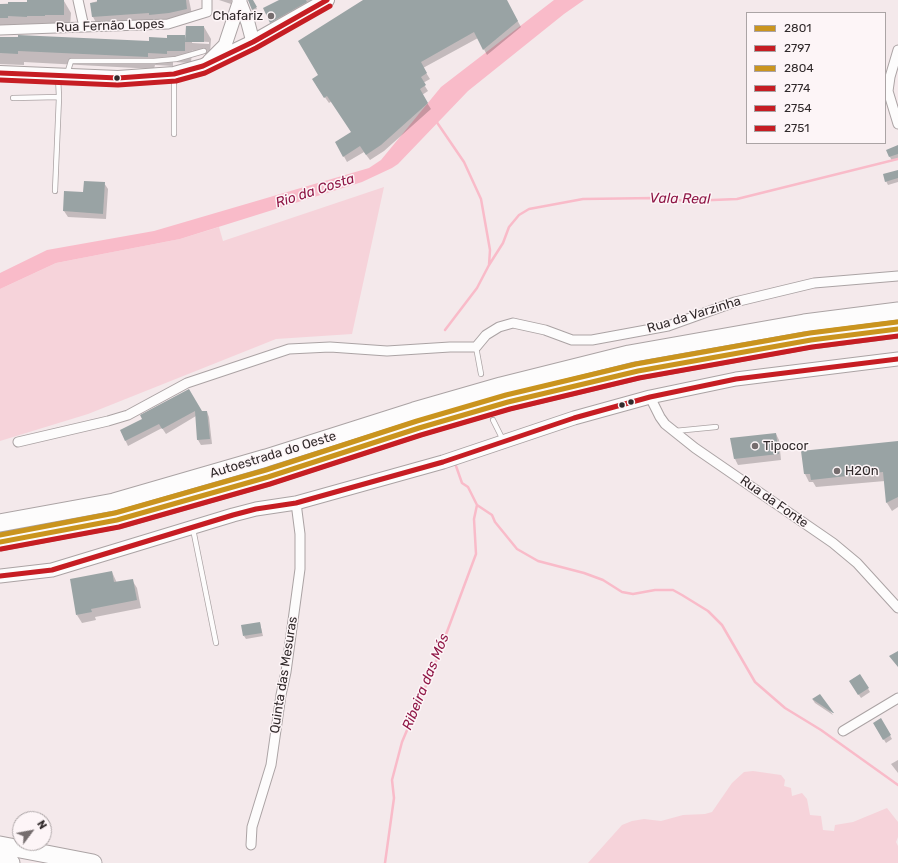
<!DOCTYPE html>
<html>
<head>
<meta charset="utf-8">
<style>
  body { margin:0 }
  #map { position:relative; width:898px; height:863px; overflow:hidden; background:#f4e9eb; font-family:Rubik,sans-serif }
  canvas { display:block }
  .legend { position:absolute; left:746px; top:12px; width:140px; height:132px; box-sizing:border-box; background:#fdf5f7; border:1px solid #aba4a5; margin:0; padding:5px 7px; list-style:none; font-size:12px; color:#312a2b }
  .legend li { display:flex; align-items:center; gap:8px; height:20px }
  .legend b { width:20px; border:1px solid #aba4a5 }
  .north { position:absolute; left:12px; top:811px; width:40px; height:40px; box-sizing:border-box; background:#fdf5f7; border:1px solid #aba4a5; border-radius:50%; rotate:58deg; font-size:11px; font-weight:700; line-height:16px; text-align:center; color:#312a2b }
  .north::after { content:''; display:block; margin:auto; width:14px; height:18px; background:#756d6e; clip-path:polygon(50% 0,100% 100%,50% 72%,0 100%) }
</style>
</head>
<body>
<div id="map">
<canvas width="898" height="863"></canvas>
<ul class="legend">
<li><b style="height:5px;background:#ca941e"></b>2801</li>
<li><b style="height:5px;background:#c61d23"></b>2797</li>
<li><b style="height:5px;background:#ca941e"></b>2804</li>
<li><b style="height:5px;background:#c61d23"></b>2774</li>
<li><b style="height:5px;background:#c61d23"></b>2754</li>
<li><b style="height:5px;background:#c61d23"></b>2751</li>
</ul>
<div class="north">N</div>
</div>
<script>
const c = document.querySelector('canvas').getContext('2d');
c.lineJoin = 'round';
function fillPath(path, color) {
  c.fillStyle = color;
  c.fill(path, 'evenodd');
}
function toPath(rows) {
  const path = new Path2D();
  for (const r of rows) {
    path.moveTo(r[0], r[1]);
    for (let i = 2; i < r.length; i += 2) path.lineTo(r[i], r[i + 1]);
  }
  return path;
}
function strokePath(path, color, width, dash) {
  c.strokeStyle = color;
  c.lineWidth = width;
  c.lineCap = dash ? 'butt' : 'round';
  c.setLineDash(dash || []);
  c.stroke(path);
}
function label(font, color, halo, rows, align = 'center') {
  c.font = font + ' Rubik,sans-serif';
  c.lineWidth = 3;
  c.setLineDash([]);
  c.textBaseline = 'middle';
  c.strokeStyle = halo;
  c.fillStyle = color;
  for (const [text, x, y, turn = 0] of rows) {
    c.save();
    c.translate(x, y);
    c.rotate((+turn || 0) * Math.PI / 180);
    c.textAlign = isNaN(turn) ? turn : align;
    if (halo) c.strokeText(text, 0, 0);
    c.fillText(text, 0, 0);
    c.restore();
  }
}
fillPath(toPath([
  [384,187,352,334,276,339,88,414,0,441,0,289,56,263,180,239,219,227,223,241],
  [753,771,781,775,785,780,784,786,791,788,792,796,802,793,807,799,810,815,821,816,823,830,834,831,835,825,853,822,887,808,898,822,898,837,896,842,898,846,898,863,588,863,622,825,632,821,644,819,661,821,683,815,705,814,712,812,732,783,744,772]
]), '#f6d3da');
fillPath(toPath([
  [554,0,584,0,564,14,468,91,398,164,392,168,362,182,180,239,56,263,0,289,0,273,47,250,154,231,369,168,381,160,441,87]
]), '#f9bbc9');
fillPath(toPath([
  [101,0,189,0,193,19,99,28,93,17,91,3],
  [219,0,232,0,231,4],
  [250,0,252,0,257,9,253,11],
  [283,0,317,0,273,25,271,22],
  [364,0,506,0,521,27,487,55,478,38,423,68,430,79,423,83,428,91,422,95,431,109,384,151,370,160,364,152,347,162,336,142,352,133,332,101,329,103,316,85,320,76],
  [64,1,71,13,70,27,0,29,0,4],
  [204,27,211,39,210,54,194,54,192,50,191,63,173,62,173,66,155,65,154,69,24,62,24,65,0,64,0,38,150,42,185,36,186,39],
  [192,41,209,42,209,44,192,43],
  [898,147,898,158,892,161,887,151],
  [898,171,898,182,888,185,886,181],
  [104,183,108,189,106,219,68,217,64,211,84,193],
  [189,390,201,412,207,412,209,417,212,444,201,445,198,440,196,416,166,434,162,428,128,446,121,431,143,420],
  [776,434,779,440,781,460,738,465,735,459,731,439],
  [898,442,898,507,892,511,887,503,885,481,816,487,813,482,809,482,805,474,802,452],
  [112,572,117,583,132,580,137,588,141,608,95,617,96,620,82,623,77,615],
  [260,623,263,636,246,639,244,636],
  [860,675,870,692,861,698,850,681],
  [820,696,833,715,815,703,813,700],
  [881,719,892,739,886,743,874,724],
  [898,760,898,773,891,764]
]), '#0003');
strokePath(toPath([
  [436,121,464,162,481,199,490,250,489,265,477,288,445,330],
  [489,265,503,243,509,227,519,215,529,209,583,199,655,198,689,201,737,199,898,159],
  [456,466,462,483,468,487,477,505,492,515,495,522,517,549,538,561,584,573,603,580,622,592,633,594,655,590,673,590,682,595,708,611,722,625,755,682,785,708,821,730,898,785],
  [385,863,394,798,392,780,402,742,435,664,476,554,474,519,477,505]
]), '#f9bbc9', 2.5);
fillPath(toPath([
  [27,0,64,0,64,15,45,15,45,16,27,16,27,17,8,16,8,18,0,18,0,4,8,4,8,2,27,2],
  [97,0,186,0,187,9,169,13,149,15,149,13,92,17,90,3,97,2],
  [248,0,253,0,257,7,252,10],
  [279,0,306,0,307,2,270,23,263,8],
  [363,0,507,0,518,21,483,50,474,32,421,62,427,73,421,77,426,85,420,89,428,103,381,145,366,155,360,146,343,157,335,142,351,132,327,96,324,98,312,79,318,75,298,41],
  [186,26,204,26,204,42,185,42],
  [18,35,149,41,149,37,167,38,167,35,185,35,185,51,167,51,167,54,148,53,148,57,18,51,18,54,0,53,0,37,18,37],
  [898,145,898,154,889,157,886,150],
  [898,170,898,178,885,182,883,174],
  [84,181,105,182,103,214,63,211,64,191,83,192],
  [189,389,202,411,207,411,210,439,197,440,195,411,162,429,159,424,125,441,120,430,142,419,140,415],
  [776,433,779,454,734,459,730,438],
  [898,441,898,497,886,503,883,472,811,480,810,474,804,474,801,451],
  [112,571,114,582,133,579,137,600,91,609,92,612,76,615,70,579],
  [260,622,262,633,243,636,241,625],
  [898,651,898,667,889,656],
  [860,674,869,688,858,695,849,681],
  [820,694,834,713,833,713,812,699],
  [881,718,891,735,883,740,873,723]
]), '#99a3a4');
const lane = toPath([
  [67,74,71,61,154,61,176,59,204,51],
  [13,98,59,97],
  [174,134,174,76],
  [55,191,59,97,58,77],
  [476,347,481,374],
  [493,420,503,440],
  [675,431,716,427],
  [193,529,216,643]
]);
const street = toPath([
  [78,0,84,27],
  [0,30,168,24,207,12,207,0],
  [898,50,890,77,888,91,898,124],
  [650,397,660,417,665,424,695,448,833,543,857,563,898,608],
  [18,442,108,421,128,415,187,383,289,349,330,347,387,351,450,347,476,347,486,335,499,327,513,323,545,330,572,340,592,340,668,326,735,302,814,283,898,276],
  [843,731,898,698],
  [251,845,252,827,271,765,281,695,286,672,300,569,300,534,296,503]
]);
const secondary = toPath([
  [239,0,248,23,253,42],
  [209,61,225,45,240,0],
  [0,576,52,570,233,515,256,509,296,503,443,462,574,418,650,397,736,379,898,359]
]);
const primary = toPath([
  [0,73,118,78,174,74,203,66,253,42,327,0]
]);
const highway = toPath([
  [0,523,114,502,266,458,414,411,501,386,629,354,804,323,898,311],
  [0,542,117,520,268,477,419,428,508,402,638,371,811,340,898,329],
  [0,845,93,863],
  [0,862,11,863]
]);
strokePath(lane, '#aba3a4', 6);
strokePath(street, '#aba3a4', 11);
strokePath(secondary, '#aba3a4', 15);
strokePath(primary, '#aba3a4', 16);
strokePath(highway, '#aba3a4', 19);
strokePath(lane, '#fdfcfc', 4.5);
strokePath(street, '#fdfcfc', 9);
strokePath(secondary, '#fdfcfc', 13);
strokePath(primary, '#fdfcfc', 14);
strokePath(highway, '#fdfcfc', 17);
strokePath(toPath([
  [0,542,117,520,268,477,419,428,508,402,638,371,811,340,898,329]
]), '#ca941e', 5);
strokePath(toPath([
  [1,549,119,527,270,484,421,435,510,409,639,378,812,347,898,336]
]), '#c61d23', 5);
strokePath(toPath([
  [0,535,115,513,266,470,417,421,506,395,636,364,810,333,897,322]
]), '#ca941e', 5);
strokePath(toPath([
  [0,576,52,570,233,515,256,509,296,503,443,462,574,418,650,397,736,379,898,359]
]), '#c61d23', 5);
strokePath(toPath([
  [0,73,118,78,174,74,203,66,253,42,327,0]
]), '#c61d23', 5);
strokePath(toPath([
  [0,80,118,85,176,81,205,73,256,48,330,6]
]), '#c61d23', 5);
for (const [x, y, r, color] of [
  [271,16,4,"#756d6e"],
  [117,78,3.5,"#312a2b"],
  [631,402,3.5,"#312a2b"],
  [622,405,3.5,"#312a2b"],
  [755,446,4,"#756d6e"],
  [837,471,4,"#756d6e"]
]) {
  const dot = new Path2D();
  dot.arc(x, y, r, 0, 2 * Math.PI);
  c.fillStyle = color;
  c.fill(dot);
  strokePath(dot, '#fdf5f7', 1.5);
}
label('13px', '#312a2b', '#fdf5f7', [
  ["Chafariz",263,16,"right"],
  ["Tipocor",763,446],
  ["H2On",845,471]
], 'left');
label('13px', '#312a2b', '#fdf5f7', [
  ["Rua Fernão Lopes",110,26,-2],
  ["Rua da Varzinha",694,315,-17],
  ["Autoestrada do Oeste",273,455,-17],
  ["Rua da Fonte",774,502,35],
  ["Quinta das Mesuras",284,675,-81]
]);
label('italic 14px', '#8f1746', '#fdf5f7', [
  ["Rio da Costa",315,191,-18],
  ["Vala Real",680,199,1],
  ["Ribeira das Mós",426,682,-68]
]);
</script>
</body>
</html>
